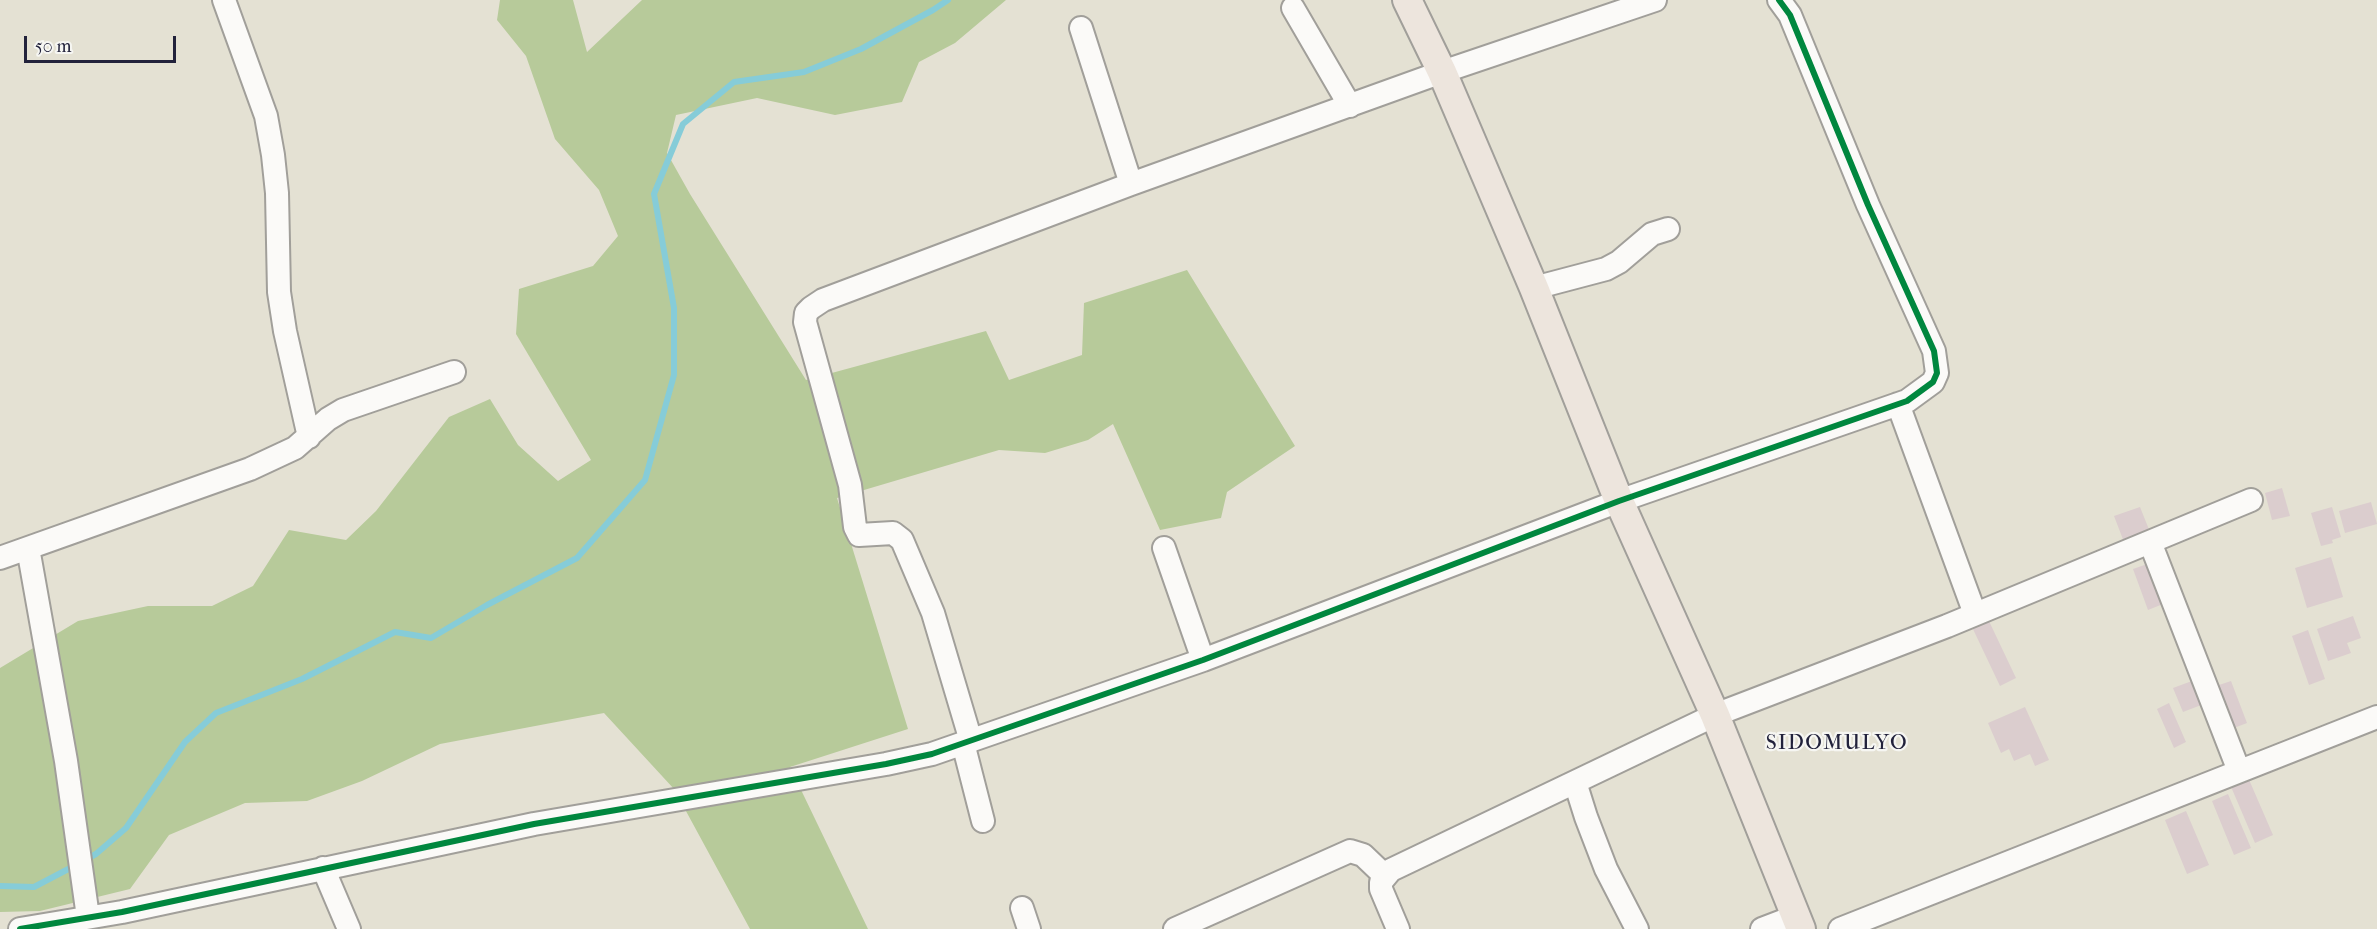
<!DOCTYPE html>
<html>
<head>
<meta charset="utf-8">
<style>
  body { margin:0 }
  #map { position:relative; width:2377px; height:929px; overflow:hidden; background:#e4e1d3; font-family:"IM FELL French Canon",serif }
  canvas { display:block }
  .scale { position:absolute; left:24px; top:36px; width:152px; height:27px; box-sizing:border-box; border:3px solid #22223b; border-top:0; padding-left:8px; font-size:18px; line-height:21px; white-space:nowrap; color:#22223b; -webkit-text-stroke:4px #f6f6f2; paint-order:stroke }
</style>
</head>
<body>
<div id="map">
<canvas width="2377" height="929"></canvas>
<div class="scale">50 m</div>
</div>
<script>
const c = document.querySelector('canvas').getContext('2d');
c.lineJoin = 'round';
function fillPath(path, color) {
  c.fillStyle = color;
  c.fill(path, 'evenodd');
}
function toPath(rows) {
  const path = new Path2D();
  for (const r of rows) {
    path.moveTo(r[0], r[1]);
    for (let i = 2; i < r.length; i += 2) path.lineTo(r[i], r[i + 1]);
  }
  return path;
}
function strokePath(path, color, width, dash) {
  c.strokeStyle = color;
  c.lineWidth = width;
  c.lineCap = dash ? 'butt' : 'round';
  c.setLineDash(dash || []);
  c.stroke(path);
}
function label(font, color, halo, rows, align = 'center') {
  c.font = font + ' "IM FELL French Canon",serif';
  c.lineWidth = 4.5;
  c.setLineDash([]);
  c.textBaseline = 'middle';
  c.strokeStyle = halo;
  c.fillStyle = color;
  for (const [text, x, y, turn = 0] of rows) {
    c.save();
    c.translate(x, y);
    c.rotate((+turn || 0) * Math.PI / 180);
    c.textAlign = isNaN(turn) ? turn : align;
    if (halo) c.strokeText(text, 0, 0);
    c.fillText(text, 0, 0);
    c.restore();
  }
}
fillPath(toPath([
  [500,0,573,0,587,52,642,0,1006,0,955,43,919,62,902,102,835,115,757,98,676,115,667,153,690,194,806,380,986,331,1009,380,1082,355,1084,303,1187,270,1295,446,1227,492,1221,518,1160,530,1113,424,1088,440,1045,453,999,450,837,498,908,729,790,767,868,929,750,929,674,789,604,713,440,744,362,781,307,801,245,803,169,835,130,889,40,911,0,912,0,668,78,621,148,606,212,606,253,586,289,530,346,540,376,511,449,417,490,399,518,445,558,481,591,460,516,334,519,289,593,266,618,236,599,190,555,139,526,56,497,20]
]), '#b7ca9a');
strokePath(toPath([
  [85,860,96,854,126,828,185,742,216,713,302,679,395,632,431,638,487,605,577,558,645,480,674,375,674,308,654,194,683,124,734,82,804,72,861,49,933,10,948,0],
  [0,886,34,887,76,865]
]), '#86ccd8', 6);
fillPath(toPath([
  [2282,488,2290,516,2272,520,2265,493],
  [2371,502,2377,524,2345,533,2339,511],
  [2140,507,2150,532,2124,542,2114,516],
  [2332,507,2341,537,2332,540,2333,543,2321,546,2311,513],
  [2331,557,2343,597,2307,608,2295,568],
  [2153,562,2168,602,2148,610,2133,569],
  [2353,616,2361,638,2347,643,2351,653,2328,661,2317,629],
  [1988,619,2016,678,2000,686,1972,627],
  [2308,630,2325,679,2309,685,2292,636],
  [2200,678,2209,702,2183,712,2173,688],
  [2231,681,2247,723,2226,731,2210,688],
  [2169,703,2186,742,2174,748,2157,709],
  [2025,707,2049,760,2035,766,2030,754,2014,761,2009,749,2001,753,1988,723],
  [2247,775,2273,835,2255,843,2229,782],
  [2228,794,2251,848,2234,855,2212,801],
  [2186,811,2209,865,2187,874,2165,820]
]), '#dbcdce');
const minor = toPath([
  [224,0,266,116,273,155,277,193,279,292,285,331,309,437],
  [1293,8,1350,106],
  [1081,28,1131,184],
  [1534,288,1606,269,1619,262,1652,234,1668,229],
  [1898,404,1975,614],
  [2150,542,2239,771],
  [28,548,66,761,88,917],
  [1164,548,1203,660],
  [0,558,250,469,295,448,328,419,343,410,454,372],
  [971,741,933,613,902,540,893,533,859,535,855,527,850,485,805,322,806,313,811,308,823,300,1131,184,1442,72,1655,0],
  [963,743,983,821],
  [323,868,349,929],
  [1022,908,1029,929],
  [20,929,122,912,534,824,886,764,932,754,1203,660,1619,501,1907,401,1933,382,1937,373,1934,351,1868,205,1790,15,1779,0],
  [1175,929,1350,851,1363,855,1385,876],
  [1398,929,1381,889,1381,882,1391,870,1575,782],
  [1637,929,1606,869,1586,817,1575,782,1715,715,1947,626,2251,500],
  [1762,929,1796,916],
  [1840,929,2377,717]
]);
const major = toPath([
  [1407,0,1442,72,1534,288,1619,501,1715,715,1801,929]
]);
strokePath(minor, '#a19f9a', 26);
strokePath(major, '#a19f9a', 32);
strokePath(minor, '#fbfaf8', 22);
strokePath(major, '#ede5dd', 28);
strokePath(toPath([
  [20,929,122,912,534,824,886,764,932,754,1203,660,1619,501,1907,401,1933,382,1937,373,1934,351,1868,205,1790,15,1779,0]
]), '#00873e', 6);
c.letterSpacing = '1.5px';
label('21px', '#22223b', '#f6f6f2', [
  ["SIDOMULYO",1837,744]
]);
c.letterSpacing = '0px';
</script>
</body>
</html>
